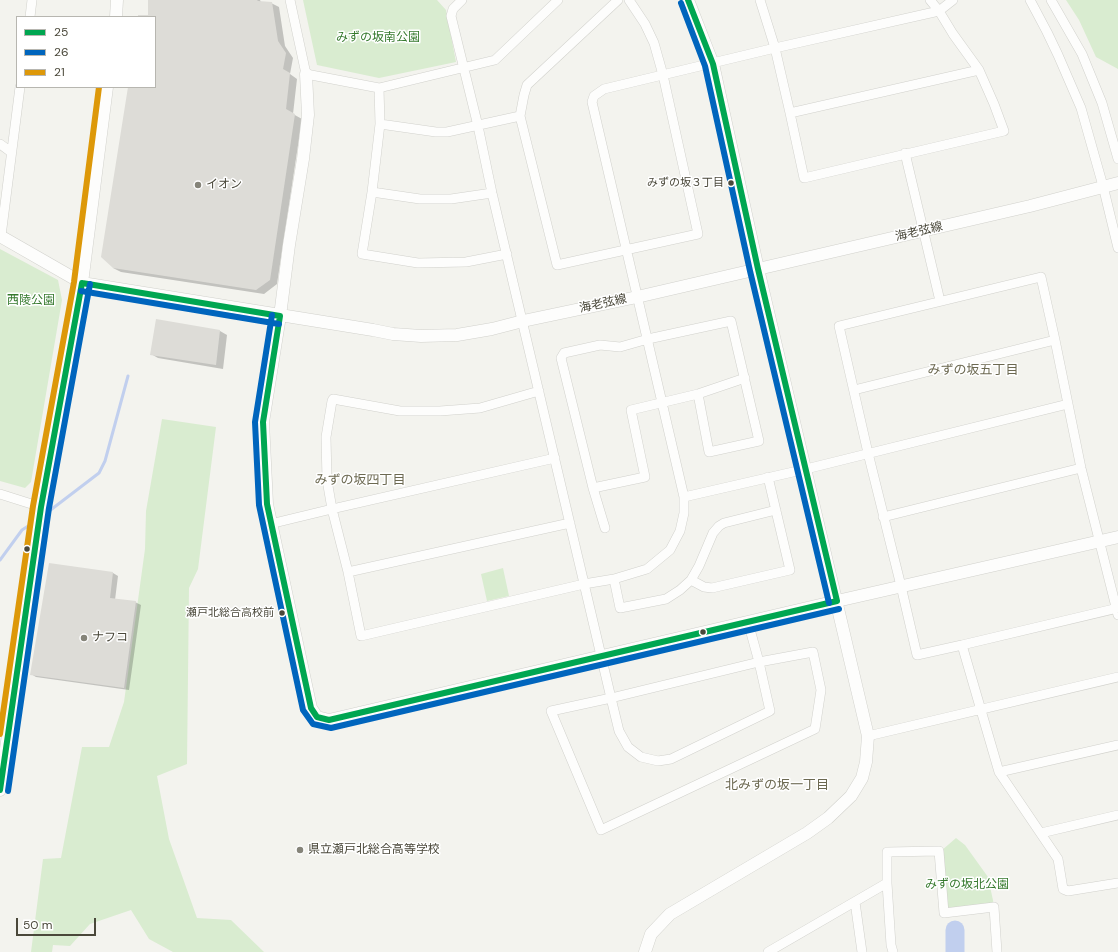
<!DOCTYPE html>
<html>
<head>
<meta charset="utf-8">
<style>
  body { margin:0 }
  #map { position:relative; width:1118px; height:952px; overflow:hidden; background:#f3f3ee; font-family:"DM Sans",sans-serif }
  canvas { display:block }
  .legend { position:absolute; left:16px; top:16px; width:140px; height:72px; box-sizing:border-box; background:#fff; border:1px solid #b7b6b0; margin:0; padding:5px 7px; list-style:none; font-size:12px; color:#4a483a }
  .legend li { display:flex; align-items:center; gap:8px; height:20px }
  .legend b { width:20px; border:1px solid #b7b6b0 }
  .scale { position:absolute; left:16px; top:918px; width:80px; height:18px; box-sizing:border-box; border:2px solid #4a483a; border-top:0; padding-left:5px; font-size:12px; line-height:14px; white-space:nowrap; color:#4a483a; -webkit-text-stroke:3px #fff; paint-order:stroke }
</style>
</head>
<body>
<div id="map">
<canvas width="1118" height="952"></canvas>
<ul class="legend">
<li><b style="height:5px;background:#00a651"></b>25</li>
<li><b style="height:5px;background:#0065bd"></b>26</li>
<li><b style="height:5px;background:#dd9809"></b>21</li>
</ul>
<div class="scale">50 m</div>
</div>
<script>
const c = document.querySelector('canvas').getContext('2d');
c.lineJoin = 'round';
function fillPath(path, color) {
  c.fillStyle = color;
  c.fill(path, 'evenodd');
}
function toPath(rows) {
  const path = new Path2D();
  for (const r of rows) {
    path.moveTo(r[0], r[1]);
    for (let i = 2; i < r.length; i += 2) path.lineTo(r[i], r[i + 1]);
  }
  return path;
}
function strokePath(path, color, width, dash) {
  c.strokeStyle = color;
  c.lineWidth = width;
  c.lineCap = dash ? 'butt' : 'round';
  c.setLineDash(dash || []);
  c.stroke(path);
}
function label(font, color, halo, rows, align = 'center') {
  c.font = font + ' "DM Sans","Noto Sans JP",sans-serif';
  c.lineWidth = 3;
  c.setLineDash([]);
  c.textBaseline = 'middle';
  c.strokeStyle = halo;
  c.fillStyle = color;
  for (const [text, x, y, turn = 0] of rows) {
    c.save();
    c.translate(x, y);
    c.rotate((+turn || 0) * Math.PI / 180);
    c.textAlign = isNaN(turn) ? turn : align;
    if (halo) c.strokeText(text, 0, 0);
    c.fillText(text, 0, 0);
    c.restore();
  }
}
fillPath(toPath([
  [303,0,437,0,446,10,456,62,379,78,317,65],
  [1066,0,1118,0,1118,69,1096,57,1079,20],
  [0,249,58,280,62,300,31,482,25,488,0,481],
  [162,419,216,427,198,569,189,588,187,764,157,776,169,839,197,918,231,920,264,952,173,952,149,939,131,910,90,924,70,946,53,945,52,952,31,952,43,859,61,858,82,747,109,747,124,702,145,549,146,511],
  [503,568,509,596,487,601,481,574],
  [956,838,965,845,988,877,994,905,947,911,941,851]
]), '#d9ecd0');
fillPath(toPath([
  [149,0,260,0,261,2,271,3,279,7,285,46,293,58,290,74,297,79,293,114,302,119,277,284,264,294,121,272,113,268,129,87,155,87,155,17,139,17,149,16],
  [220,331,227,335,223,369,158,358,151,354],
  [50,565,113,573,118,576,115,600,135,602,141,605,129,690,36,677,31,674]
]), '#0003');
strokePath(toPath([
  [44,515,99,473,105,461,128,376],
  [0,560,22,530,36,521]
]), '#c1cfee', 3);
strokePath(toPath([
  [955,952,955,930]
]), '#c1cfee', 19);
fillPath(toPath([
  [148,0,257,0,258,1,272,2,278,41,286,53,283,69,290,73,286,109,295,114,270,280,256,290,113,268,101,257,128,87,155,87,155,17,138,17,138,15,148,15],
  [156,319,220,330,216,365,150,355],
  [49,563,113,572,110,598,136,601,124,688,30,675]
]), '#dddcd7');
const minor = toPath([
  [290,0,306,74,379,88,495,60,558,0],
  [462,0,453,9,451,16,478,126,492,193,611,698,619,731,628,747,641,757,658,761,671,759,770,711,759,662,748,622],
  [618,0,527,85,524,95,520,116,557,265,698,234,663,75,654,43,645,24,629,0],
  [760,0,775,48,790,113,804,178,1004,131,994,104,979,70,953,34,939,11,930,0],
  [1030,0,1047,32,1058,55,1081,108,1103,186,1118,248],
  [1051,0,1082,54,1102,103,1118,159],
  [30,17,32,0],
  [379,88,380,124,372,192,362,254,418,263,466,262,507,254],
  [790,113,979,70],
  [380,124,436,132,447,132,520,116],
  [0,144,11,152],
  [905,153,940,301],
  [372,192,420,199,451,199,492,193],
  [1,236,20,87],
  [854,390,1055,340],
  [539,391,480,408,440,411,400,411,333,399,332,401,326,437,327,480,332,509,348,572,361,636,584,584,614,579,647,569,670,550,680,531,684,513,684,497,592,102,594,96,604,89,775,48,939,11,953,0],
  [593,488,645,477,631,410,698,394,745,378],
  [0,494,41,507],
  [684,497,806,469,1068,404],
  [883,517,1081,468],
  [270,524,332,509,555,458],
  [605,528,593,488,561,358,564,353,600,345,620,347,648,339,731,321,759,441,709,452,698,394],
  [348,572,570,523],
  [614,579,620,608,666,599,680,590,691,580,699,566,713,533,719,526,724,523,776,510],
  [691,580,704,587,712,588,790,570,768,477],
  [1118,615,1081,468,1055,340,1041,277,839,326,868,453,901,586,917,655,962,645,999,772,1058,859,1063,889,1068,891,1118,883],
  [962,645,1118,608],
  [813,652,821,690,815,729,601,830,551,711,611,698,759,662,813,652],
  [868,736,1118,677],
  [999,772,1118,745],
  [1041,833,1118,815],
  [855,902,862,952],
  [768,952,887,883],
  [893,952,891,945,887,883,887,852,939,851,944,913,994,907,997,952]
]);
const tertiary = toPath([
  [116,17,117,0],
  [306,74,308,115,303,159,289,245,280,316,263,422,267,504,311,708,317,717,329,720,837,601,1118,537],
  [0,236,82,283,373,330,393,334,421,336,457,335,492,329,523,321,637,297,1030,206,1118,183],
  [0,790,41,507,82,283,107,87],
  [645,952,651,934,670,914,807,833,828,818,851,796,862,778,866,762,868,736,758,269,713,64,688,0]
]);
strokePath(minor, '#d1d1cc', 10);
strokePath(tertiary, '#d1d1cc', 13);
strokePath(minor, '#fdfdfc', 9);
strokePath(tertiary, '#fdfdfc', 12);
strokePath(toPath([
  [688,0,713,64,758,269,837,601],
  [82,283,280,316],
  [280,316,263,422,267,504,311,708,317,717,329,720,837,601],
  [0,790,41,507,82,283]
]), '#00a651', 6);
strokePath(toPath([
  [681,3,705,66,750,271,829,603],
  [81,291,279,324],
  [272,315,255,422,259,505,303,710,313,724,331,728,839,609],
  [8,791,49,508,90,284]
]), '#0065bd', 6);
strokePath(toPath([
  [0,734,33,506,74,282,99,87]
]), '#dd9809', 6);
for (const [x, y, r, color] of [
  [731,183,3.5,"#4a483a"],
  [198,185,4,"#858479"],
  [27,549,3.5,"#4a483a"],
  [282,613,3.5,"#4a483a"],
  [703,632,3.5,"#4a483a"],
  [84,638,4,"#858479"],
  [300,850,4,"#858479"]
]) {
  const dot = new Path2D();
  dot.arc(x, y, r, 0, 2 * Math.PI);
  c.fillStyle = color;
  c.fill(dot);
  strokePath(dot, '#fff', 1.5);
}
label('11px', '#4a483a', '#fff', [
  ["みずの坂３丁目",724,183],
  ["瀬戸北総合高校前",274,613]
], 'right');
label('12px', '#367a2e', '#fff', [
  ["みずの坂南公園",378,38],
  ["西陵公園",31,301],
  ["みずの坂北公園",967,885]
]);
label('12px', '#4a483a', '#fff', [
  ["イオン",206,185],
  ["ナフコ",92,638],
  ["県立瀬戸北総合高等学校",308,850]
], 'left');
label('12px', '#4a483a', '#fff', [
  ["海老弦線",919,232,-13],
  ["海老弦線",603,304,-12]
]);
label('13px', '#6c6951', '#fff', [
  ["みずの坂五丁目",973,371],
  ["みずの坂四丁目",360,481],
  ["北みずの坂一丁目",777,786]
]);
</script>
</body>
</html>
